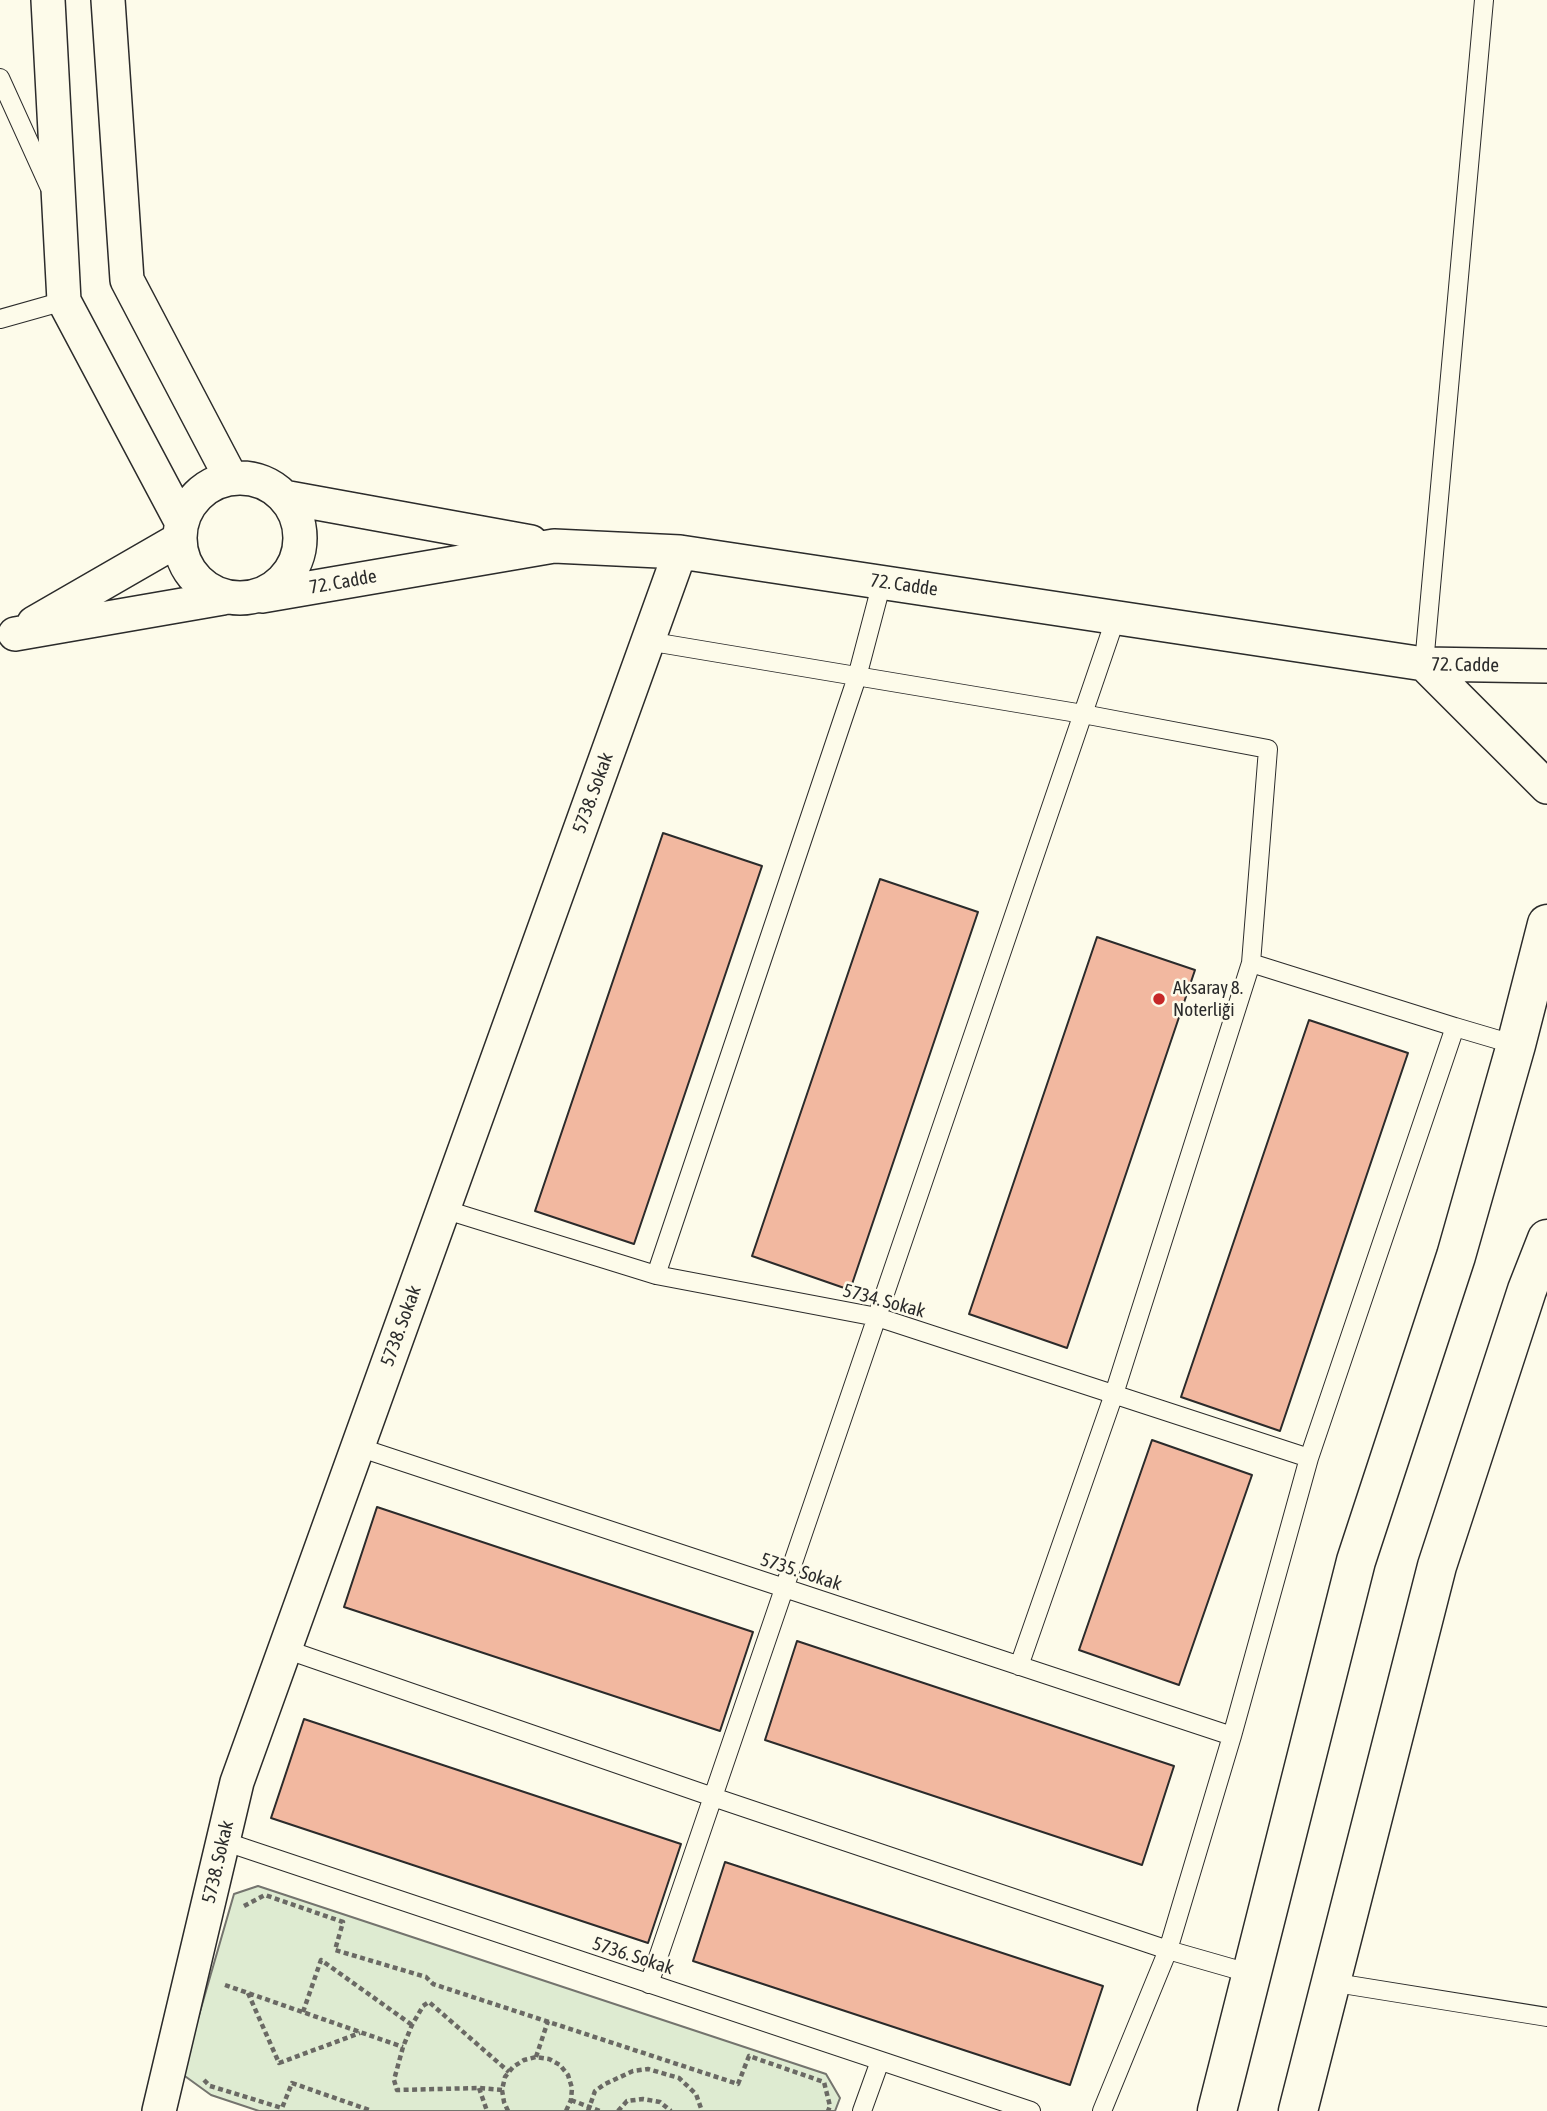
<!DOCTYPE html>
<html>
<head>
<meta charset="utf-8">
<style>
  body { margin:0 }
  canvas { display:block; background:#fdfbea }
</style>
</head>
<body>
<canvas width="1547" height="2111"></canvas>
<script>
const c = document.querySelector('canvas').getContext('2d');
c.lineJoin = 'round';
function fillPath(path, color) {
  c.fillStyle = color;
  c.fill(path, 'evenodd');
}
function toPath(rows) {
  const path = new Path2D();
  for (const r of rows) {
    if (r.length === 3) {
      path.moveTo(r[0] + r[2], r[1]);
      path.arc(r[0], r[1], r[2], 0, 2 * Math.PI);
      continue;
    }
    path.moveTo(r[0], r[1]);
    for (let i = 2; i < r.length; i += 2) path.lineTo(r[i], r[i + 1]);
  }
  return path;
}
function strokePath(path, color, width, dash) {
  c.strokeStyle = color;
  c.lineWidth = width;
  c.lineCap = dash ? 'butt' : 'round';
  c.setLineDash(dash || []);
  c.stroke(path);
}
function label(font, color, halo, rows, align = 'center') {
  c.font = font + ' "Asap Condensed",sans-serif';
  c.lineWidth = 5;
  c.setLineDash([]);
  c.textBaseline = 'middle';
  c.strokeStyle = halo;
  c.fillStyle = color;
  for (const [text, x, y, turn = 0] of rows) {
    c.save();
    c.translate(x, y);
    c.rotate((+turn || 0) * Math.PI / 180);
    c.textAlign = isNaN(turn) ? turn : align;
    if (halo) c.strokeText(text, 0, 0);
    c.fillText(text, 0, 0);
    c.restore();
  }
}
const green = toPath([
  [258,1886,826,2074,840,2098,835,2111,259,2111,211,2095,182,2074,234,1894,258,1886]
]);
fillPath(green, '#deebd1');
strokePath(green, '#74746e', 2);
const building = toPath([
  [663,833,762,866,634,1244,535,1211,663,833],
  [880,879,978,912,850,1290,752,1256,880,879],
  [1097,937,1195,970,1067,1348,969,1314,1097,937],
  [1309,1020,1408,1053,1280,1431,1181,1397,1309,1020],
  [1152,1440,1252,1475,1179,1685,1079,1650,1152,1440],
  [377,1507,753,1632,720,1731,344,1607,377,1507],
  [797,1641,1174,1766,1142,1865,765,1740,797,1641],
  [304,1719,681,1844,648,1943,271,1818,304,1719],
  [725,1862,1103,1986,1070,2085,693,1961,725,1862]
]);
fillPath(building, '#f2b8a0');
strokePath(building, '#2b2b2b', 2);
const lane = toPath([
  [0,78,49,186],
  [0,319,64,301],
  [647,641,1083,714,1268,749,1251,963,1114,1394,1019,1666],
  [1424,664,1484,0],
  [1455,1027,1516,1045],
  [443,1209,656,1275,877,1317,1309,1458],
  [656,1275,857,677,882,582],
  [358,1447,1232,1736],
  [285,1649,713,1797,1168,1950,1252,1974],
  [223,1841,1031,2111],
  [1330,1982,1547,2017],
  [649,1984,1116,617],
  [862,2111,880,2061],
  [1102,2111,1168,1950,1232,1736,1309,1458,1455,1027,1251,963]
]);
const street = toPath([
  [48,0,64,301,182,523],
  [108,0,127,280,231,478],
  [240,538,60],
  [289,498,531,542],
  [262,596,554,546,680,552,1424,664,1547,666],
  [34,623,178,540],
  [15,634,223,598],
  [1424,664,1547,787],
  [159,2111,237,1782,680,552]
]);
const primary = toPath([
  [1217,2111,1356,1561,1456,1256,1516,1045,1547,924],
  [1298,2111,1437,1566,1527,1290,1547,1239]
]);
strokePath(lane, '#2b2b2b', 20);
strokePath(street, '#2b2b2b', 36);
strokePath(primary, '#2b2b2b', 41);
strokePath(toPath([
  [244,1906,265,1895,343,1922,335,1950,426,1977,433,1984,738,2084,749,2056,824,2082,830,2106,828,2111],
  [225,1985,403,2047],
  [248,1993,279,2063,360,2033],
  [303,2012,321,1960,412,2025],
  [536,2057,548,2021],
  [204,2080,210,2086,282,2108,292,2083,372,2111],
  [479,2088,487,2111],
  [502,2090,479,2088,397,2090,394,2080,403,2047,412,2025,423,2006,429,2002,509,2072],
  [571,2100,600,2111],
  [508,2111,504,2102,502,2090,505,2077,513,2067,524,2060,536,2057,549,2059,560,2065,568,2075,572,2088,571,2100,566,2111],
  [588,2111,595,2091,605,2084,633,2071,648,2069,679,2078,696,2094,702,2111],
  [618,2111,627,2101,643,2099,660,2102,671,2111]
]), '#6a6964', 4.5, [5, 3.5]);
strokePath(lane, '#fdfbea', 18);
strokePath(street, '#fdfbea', 33);
strokePath(primary, '#fdfbea', 38);
for (const [x, y, r, color] of [
  [1159,999,7,"#c62828"]
]) {
  const dot = new Path2D();
  dot.arc(x, y, r, 0, 2 * Math.PI);
  c.fillStyle = color;
  c.fill(dot);
  strokePath(dot, '#fdfbea', 2.5);
}
label('19px', '#2b2b2b', '#fdfbea', [
  ["72. Cadde",343,582,-10],
  ["72. Cadde",904,585,8],
  ["72. Cadde",1465,665,1],
  ["5738. Sokak",593,793,-70],
  ["5734. Sokak",884,1301,15],
  ["5738. Sokak",401,1326,-70],
  ["5735. Sokak",801,1572,18],
  ["5738. Sokak",218,1862,-77],
  ["5736. Sokak",633,1956,18]
]);
label('19px', '#2b2b2b', '#fdfbea', [
  ["Aksaray 8.",1173,988],
  ["Noterliği",1173,1010]
], 'left');
</script>
</body>
</html>
